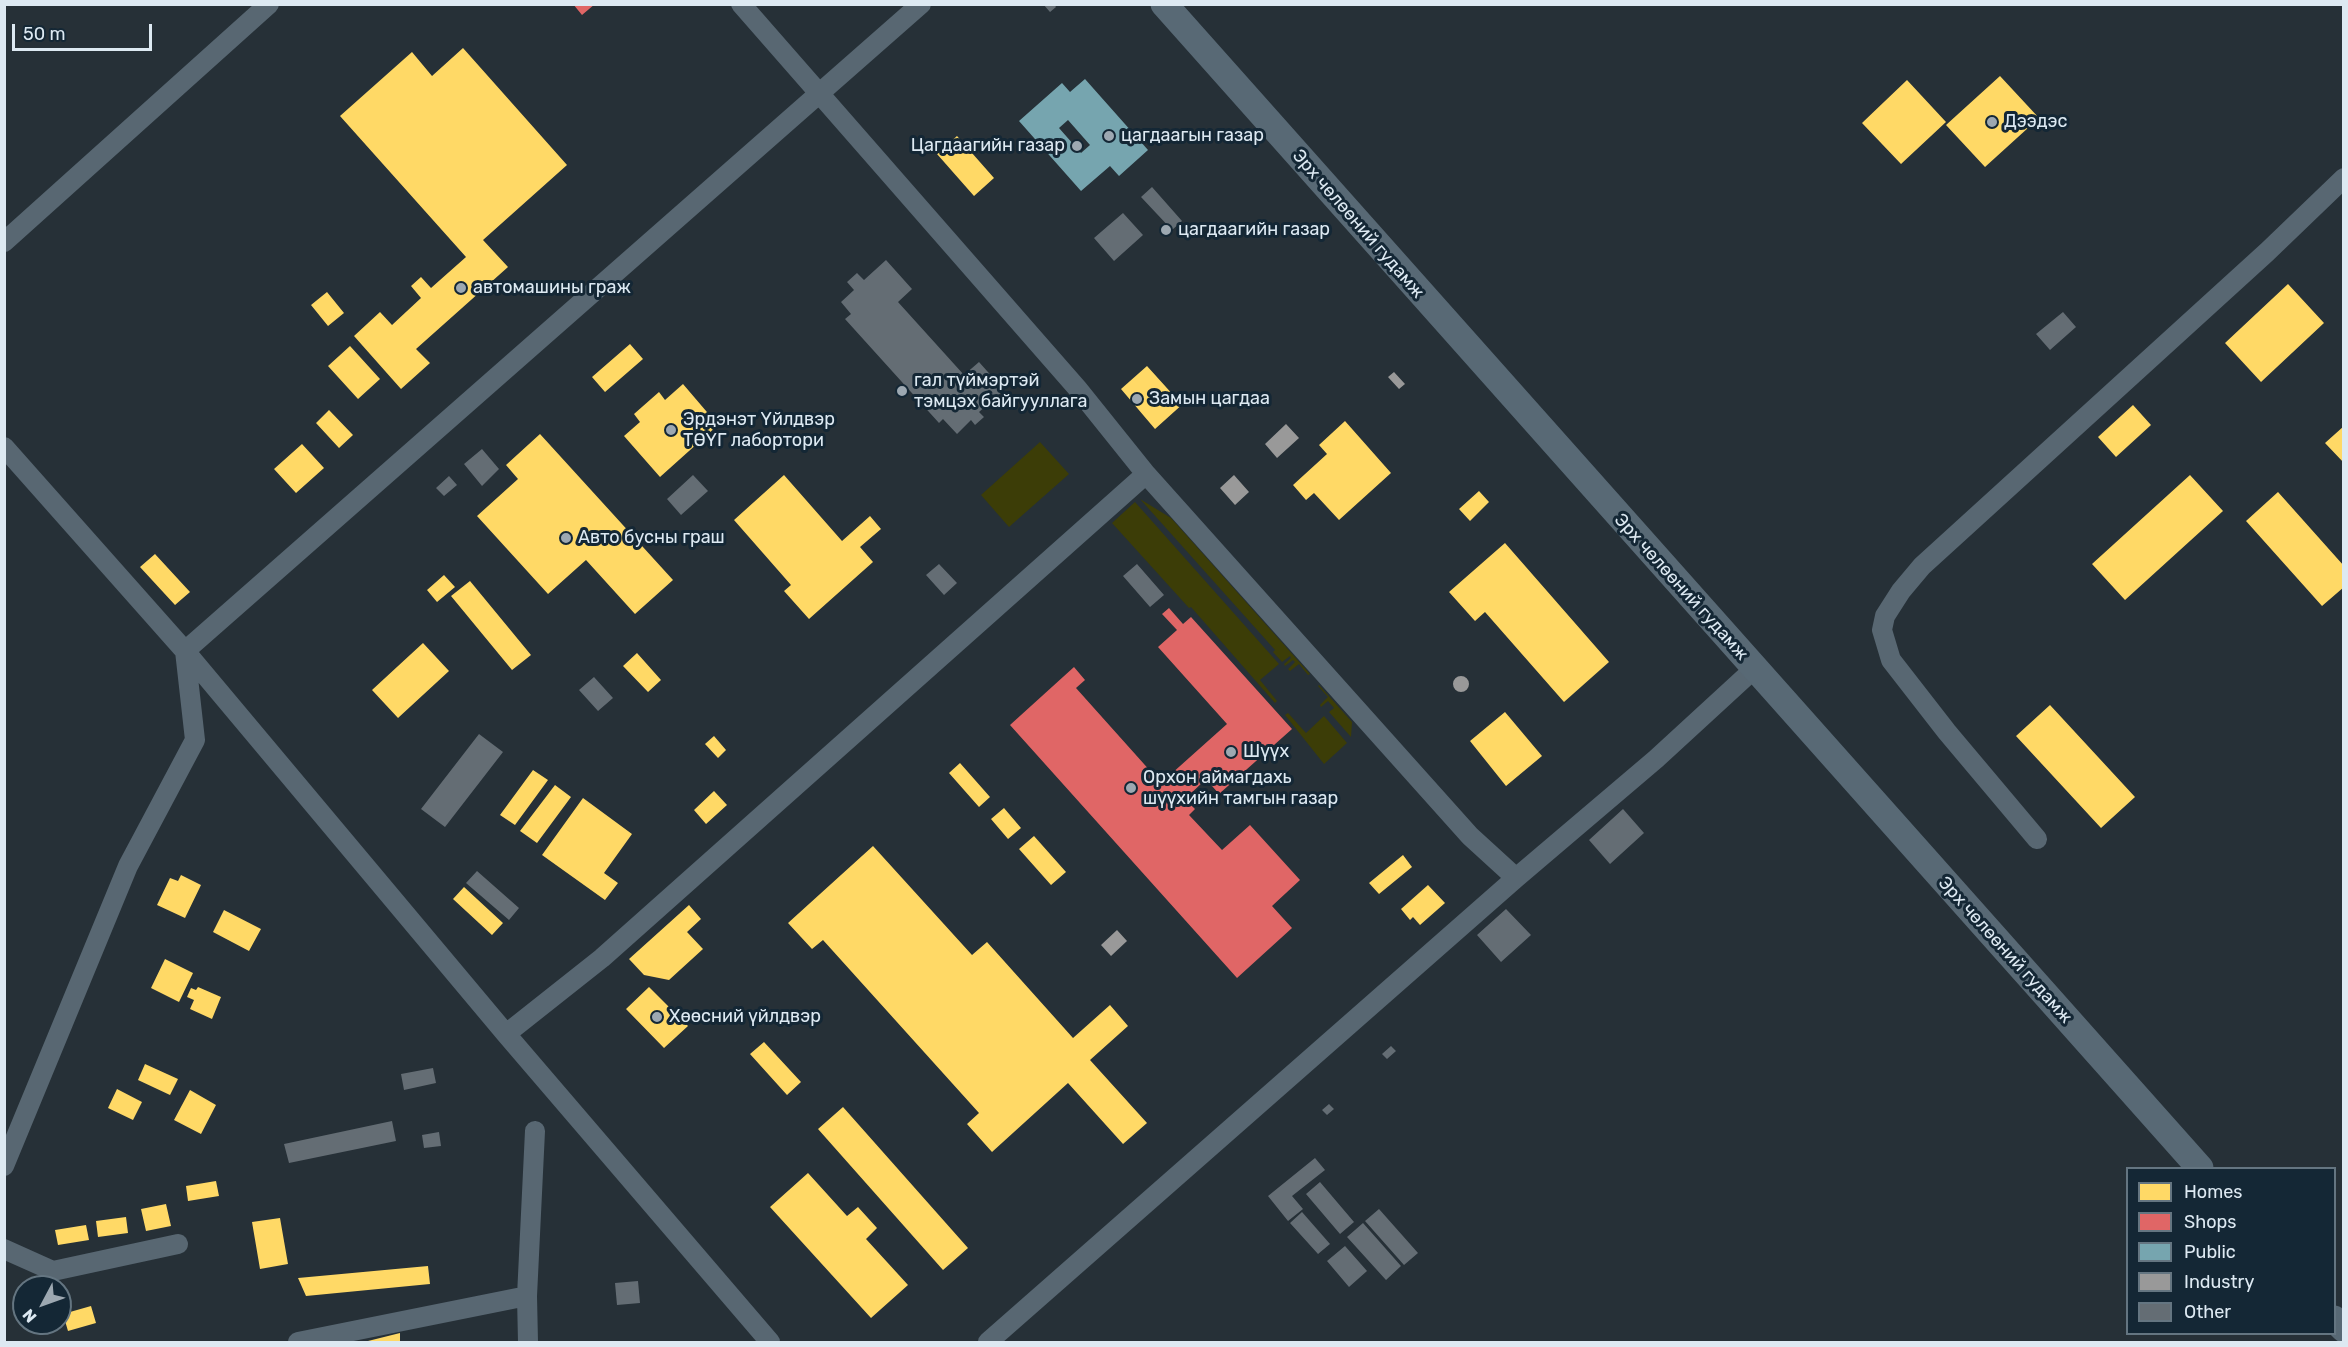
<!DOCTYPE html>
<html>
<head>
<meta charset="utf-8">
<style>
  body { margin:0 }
  #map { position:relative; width:2348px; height:1347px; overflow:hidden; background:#263037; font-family:Rubik,sans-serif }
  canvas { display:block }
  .frame { position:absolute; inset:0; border:6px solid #dde9f2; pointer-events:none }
  .legend { position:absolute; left:2126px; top:1167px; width:210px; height:168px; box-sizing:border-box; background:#142735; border:2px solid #647581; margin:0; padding:8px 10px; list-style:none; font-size:18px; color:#dde9f2 }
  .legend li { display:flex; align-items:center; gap:12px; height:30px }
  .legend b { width:30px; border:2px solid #647581 }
  .north { position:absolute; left:12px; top:1275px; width:60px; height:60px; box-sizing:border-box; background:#142735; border:2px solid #647581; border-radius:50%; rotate:229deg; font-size:16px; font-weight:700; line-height:24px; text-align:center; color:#dde9f2 }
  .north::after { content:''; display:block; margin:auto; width:21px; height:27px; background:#9da8b1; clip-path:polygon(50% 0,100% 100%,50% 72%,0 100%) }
  .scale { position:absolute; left:12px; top:24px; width:140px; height:27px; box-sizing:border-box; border:3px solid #dde9f2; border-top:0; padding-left:8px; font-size:18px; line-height:21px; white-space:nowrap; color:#dde9f2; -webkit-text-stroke:4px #142735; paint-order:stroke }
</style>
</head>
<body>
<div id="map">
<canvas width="2348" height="1347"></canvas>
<div class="frame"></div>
<ul class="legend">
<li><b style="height:16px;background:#ffd966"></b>Homes</li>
<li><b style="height:16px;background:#e06666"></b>Shops</li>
<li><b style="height:16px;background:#76a5af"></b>Public</li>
<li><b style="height:16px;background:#999"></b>Industry</li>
<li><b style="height:16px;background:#646d74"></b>Other</li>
</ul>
<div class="north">N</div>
<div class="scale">50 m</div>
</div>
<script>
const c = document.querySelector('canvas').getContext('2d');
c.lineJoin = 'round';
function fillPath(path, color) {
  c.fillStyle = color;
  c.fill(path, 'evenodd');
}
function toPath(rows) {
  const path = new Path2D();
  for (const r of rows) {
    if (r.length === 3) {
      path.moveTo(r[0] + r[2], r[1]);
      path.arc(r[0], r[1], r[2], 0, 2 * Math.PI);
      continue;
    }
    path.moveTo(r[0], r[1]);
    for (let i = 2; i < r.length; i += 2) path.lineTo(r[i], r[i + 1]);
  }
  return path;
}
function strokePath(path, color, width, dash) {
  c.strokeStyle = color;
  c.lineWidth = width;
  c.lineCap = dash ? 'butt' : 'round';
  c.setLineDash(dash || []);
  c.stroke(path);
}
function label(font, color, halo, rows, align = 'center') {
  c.font = font + ' Rubik,sans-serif';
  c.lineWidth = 6;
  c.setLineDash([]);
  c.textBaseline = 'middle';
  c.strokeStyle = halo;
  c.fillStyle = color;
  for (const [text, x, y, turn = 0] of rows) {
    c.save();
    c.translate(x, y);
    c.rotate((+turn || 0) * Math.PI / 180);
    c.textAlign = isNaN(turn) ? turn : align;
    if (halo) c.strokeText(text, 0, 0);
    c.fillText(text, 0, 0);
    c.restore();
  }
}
fillPath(toPath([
  [1040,442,1069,474,1009,527,981,495],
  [1140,499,1171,518,1310,674,1308,675,1299,664,1290,671,1288,669,1295,662,1293,660,1285,666,1284,664,1291,658,1290,656,1282,662,1273,652,1275,650],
  [1135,502,1279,664,1260,680,1277,701,1275,703,1191,607,1189,608,1112,523],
  [1319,685,1352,722,1351,737,1329,712,1334,708,1328,701,1321,707,1320,705,1328,697,1318,686],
  [1288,713,1306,733,1324,716,1347,743,1324,764,1285,715]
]), '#3c3d07');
fillPath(toPath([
  [463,48,567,165,483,240,508,267,416,349,430,363,401,389,354,336,380,312,392,325,421,298,411,286,421,277,431,288,466,257,340,116,412,52,432,76],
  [2000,76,2039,118,1985,167,1946,125],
  [1907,80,1946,122,1901,164,1862,123],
  [957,136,994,178,974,196,937,154],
  [2288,284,2324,323,2261,382,2225,343],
  [327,292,344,313,328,326,311,305],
  [630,344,643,359,605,392,592,377],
  [350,346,380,379,358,399,328,366],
  [1147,366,1175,397,1178,394,1185,402,1155,429,1121,389],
  [683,384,718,425,660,477,624,436,640,422,634,414,659,392,665,400],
  [2133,405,2151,425,2116,457,2098,437],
  [329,410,353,435,339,448,316,423],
  [1345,421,1391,473,1339,520,1314,493,1306,500,1293,485,1327,454,1319,445],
  [2344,426,2344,463,2325,443],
  [540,434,673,580,635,614,586,560,548,594,477,516,518,479,506,465],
  [302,444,324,468,296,493,274,469],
  [784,475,842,541,870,516,881,529,860,547,873,562,809,619,784,591,791,585,734,520],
  [2190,475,2223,511,2125,600,2092,564],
  [1479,491,1489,502,1470,521,1459,509],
  [2278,492,2344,566,2344,587,2322,606,2246,521],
  [1505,543,1609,662,1564,702,1485,612,1475,621,1449,592],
  [155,554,190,592,175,605,140,567],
  [444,575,455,587,437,602,427,590],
  [470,581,531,655,512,670,451,596],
  [423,643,449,671,398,718,372,690],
  [637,653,661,680,648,692,623,666],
  [2050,705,2135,797,2101,828,2016,736],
  [1505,712,1542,756,1506,786,1470,741],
  [714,736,726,750,718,758,705,744],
  [960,763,990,797,979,807,949,773],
  [533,770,548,780,515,825,500,815],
  [555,785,571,797,537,843,520,831],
  [714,791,727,805,706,824,694,810],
  [583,798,632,834,604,873,618,883,605,900,542,855],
  [1004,808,1021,828,1008,839,991,819],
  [1034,836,1066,872,1051,885,1019,849],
  [873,846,972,955,987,942,1073,1038,1110,1005,1128,1026,1090,1060,1147,1123,1123,1144,1068,1083,992,1152,967,1124,979,1113,823,940,812,949,788,923],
  [1403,855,1412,867,1379,894,1369,883],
  [181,875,201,885,185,918,157,905,170,878,178,881],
  [1428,885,1445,903,1420,925,1413,917,1410,920,1401,909],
  [464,887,503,923,492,935,453,899],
  [689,905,701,919,687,932,703,949,669,980,644,975,629,959],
  [224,910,261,929,249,951,213,932],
  [165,959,193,973,179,1002,151,988],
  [198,987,221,997,212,1019,190,1009,194,1000,187,997,191,988,196,990],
  [649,987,688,1026,664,1048,626,1009],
  [764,1042,801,1082,787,1095,750,1054],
  [145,1064,178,1079,170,1095,138,1080],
  [117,1089,142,1102,133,1120,108,1108],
  [190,1090,216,1105,201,1134,174,1120],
  [843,1107,968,1248,943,1270,818,1129],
  [808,1173,847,1216,858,1207,877,1228,866,1239,908,1285,871,1318,770,1207],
  [216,1181,219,1196,188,1201,186,1186],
  [166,1204,171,1226,146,1231,141,1209],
  [126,1217,128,1233,98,1237,96,1221],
  [280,1218,288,1264,260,1269,252,1222],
  [86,1225,89,1240,58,1245,55,1230],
  [428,1266,430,1284,306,1296,298,1278],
  [91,1306,96,1323,68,1331,63,1314],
  [400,1333,400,1342,364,1342]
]), '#ffd966');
fillPath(toPath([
  [573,4,595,4,582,15],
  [1169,608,1183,624,1191,617,1292,729,1219,794,1206,779,1185,799,1195,809,1189,815,1222,850,1250,825,1300,880,1272,906,1292,928,1237,978,1010,725,1074,667,1085,680,1076,688,1161,783,1227,724,1158,647,1177,630,1162,614]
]), '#e06666');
fillPath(toPath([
  [1085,79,1148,150,1119,176,1110,166,1081,191,1019,121,1062,83,1070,92],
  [1068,120,1090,145,1081,153,1059,128]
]), '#76a5af');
fillPath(toPath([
  [1394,372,1405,384,1399,389,1388,377],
  [1286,424,1299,438,1277,458,1265,444],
  [1234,475,1249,492,1235,505,1220,488],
  [1461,684,8],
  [1117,930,1127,941,1111,956,1101,945]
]), '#999');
fillPath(toPath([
  [1043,4,1054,4,1056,7,1050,12],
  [1152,187,1182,221,1172,230,1141,197],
  [1123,213,1143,235,1114,261,1094,238],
  [886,260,912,289,898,302,964,375,979,362,1004,390,979,412,984,417,975,425,971,420,957,434,943,419,939,423,845,319,851,314,841,302,854,290,847,282,857,273,864,280],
  [2063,312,2076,327,2050,350,2036,334],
  [482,449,499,469,482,486,464,464],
  [693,475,708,491,681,515,667,499],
  [449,476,457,485,444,496,436,488],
  [939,564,957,583,944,595,926,575],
  [1137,564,1164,595,1150,607,1123,576],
  [594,677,613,698,598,711,579,690],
  [479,734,503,752,445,827,421,809],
  [1623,809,1644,833,1610,864,1589,840],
  [477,871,519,908,509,920,466,883],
  [1506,909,1531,935,1501,962,1477,935],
  [1391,1046,1396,1051,1387,1059,1382,1054],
  [433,1068,436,1083,404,1090,401,1074],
  [1329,1104,1334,1109,1327,1115,1322,1110],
  [392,1121,396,1141,289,1163,284,1144],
  [439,1132,441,1146,424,1148,422,1135],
  [1315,1158,1325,1170,1292,1196,1303,1209,1288,1221,1268,1196],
  [1320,1182,1354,1222,1340,1234,1306,1194],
  [1379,1209,1418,1253,1404,1265,1365,1221],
  [1302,1212,1330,1244,1318,1254,1290,1223],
  [1363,1223,1401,1266,1386,1280,1347,1237],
  [1345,1246,1367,1271,1349,1287,1327,1261],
  [638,1281,640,1303,617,1305,615,1283]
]), '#646d74');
strokePath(toPath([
  [741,4,1077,388,1146,474,1470,836,1516,878],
  [4,242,269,4],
  [4,447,185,651,506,1034,770,1342],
  [185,651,921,4],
  [2037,839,1947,732,1891,660,1882,630,1885,616,1901,591,1922,566,2267,252,2344,178],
  [506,1034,602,958,1146,474],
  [4,1166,128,866,195,740,185,651],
  [4,1249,53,1271,178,1244],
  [298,1342,527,1296],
  [528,1342,527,1296,535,1131],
  [988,1342,1516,878,1656,759,1754,669]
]), '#586772', 20);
strokePath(toPath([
  [1164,4,2200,1168],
  [2334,1319,2344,1329]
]), '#586975', 27);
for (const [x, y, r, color] of [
  [1992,122,6,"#9da8b1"],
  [1109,136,6,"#9da8b1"],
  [1077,146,6,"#9da8b1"],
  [1166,230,6,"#9da8b1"],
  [461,288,6,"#9da8b1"],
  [902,391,6,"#9da8b1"],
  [1137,399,6,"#9da8b1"],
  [671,430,6,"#9da8b1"],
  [566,538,6,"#9da8b1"],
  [1231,752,6,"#9da8b1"],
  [1131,788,6,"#9da8b1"],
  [657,1017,6,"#9da8b1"]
]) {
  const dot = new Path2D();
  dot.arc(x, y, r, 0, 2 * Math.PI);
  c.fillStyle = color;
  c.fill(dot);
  strokePath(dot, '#142735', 2);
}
label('18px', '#dde9f2', '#142735', [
  ["Дээдэс",2004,122],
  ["цагдаагын газар",1121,136],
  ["Цагдаагийн газар",1065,146,"right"],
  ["цагдаагийн газар",1178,230],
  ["автомашины граж",473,288],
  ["гал түймэртэй",914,381],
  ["тэмцэх байгууллага",914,402],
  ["Замын цагдаа",1149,399],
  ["Эрдэнэт Үйлдвэр",683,420],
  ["ТӨҮГ лабортори",683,441],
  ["Авто бусны граш",578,538],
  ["Шүүх",1243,752],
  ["Орхон аймагдахь",1143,778],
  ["шүүхийн тамгын газар",1143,799],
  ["Хөөсний үйлдвэр",669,1017]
], 'left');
label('18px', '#dde9f2', '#142735', [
  ["Эрх чөлөөний гудамж",1358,224,49],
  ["Эрх чөлөөний гудамж",1681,587,48],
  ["Эрх чөлөөний гудамж",2005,950,48]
]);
</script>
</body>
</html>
